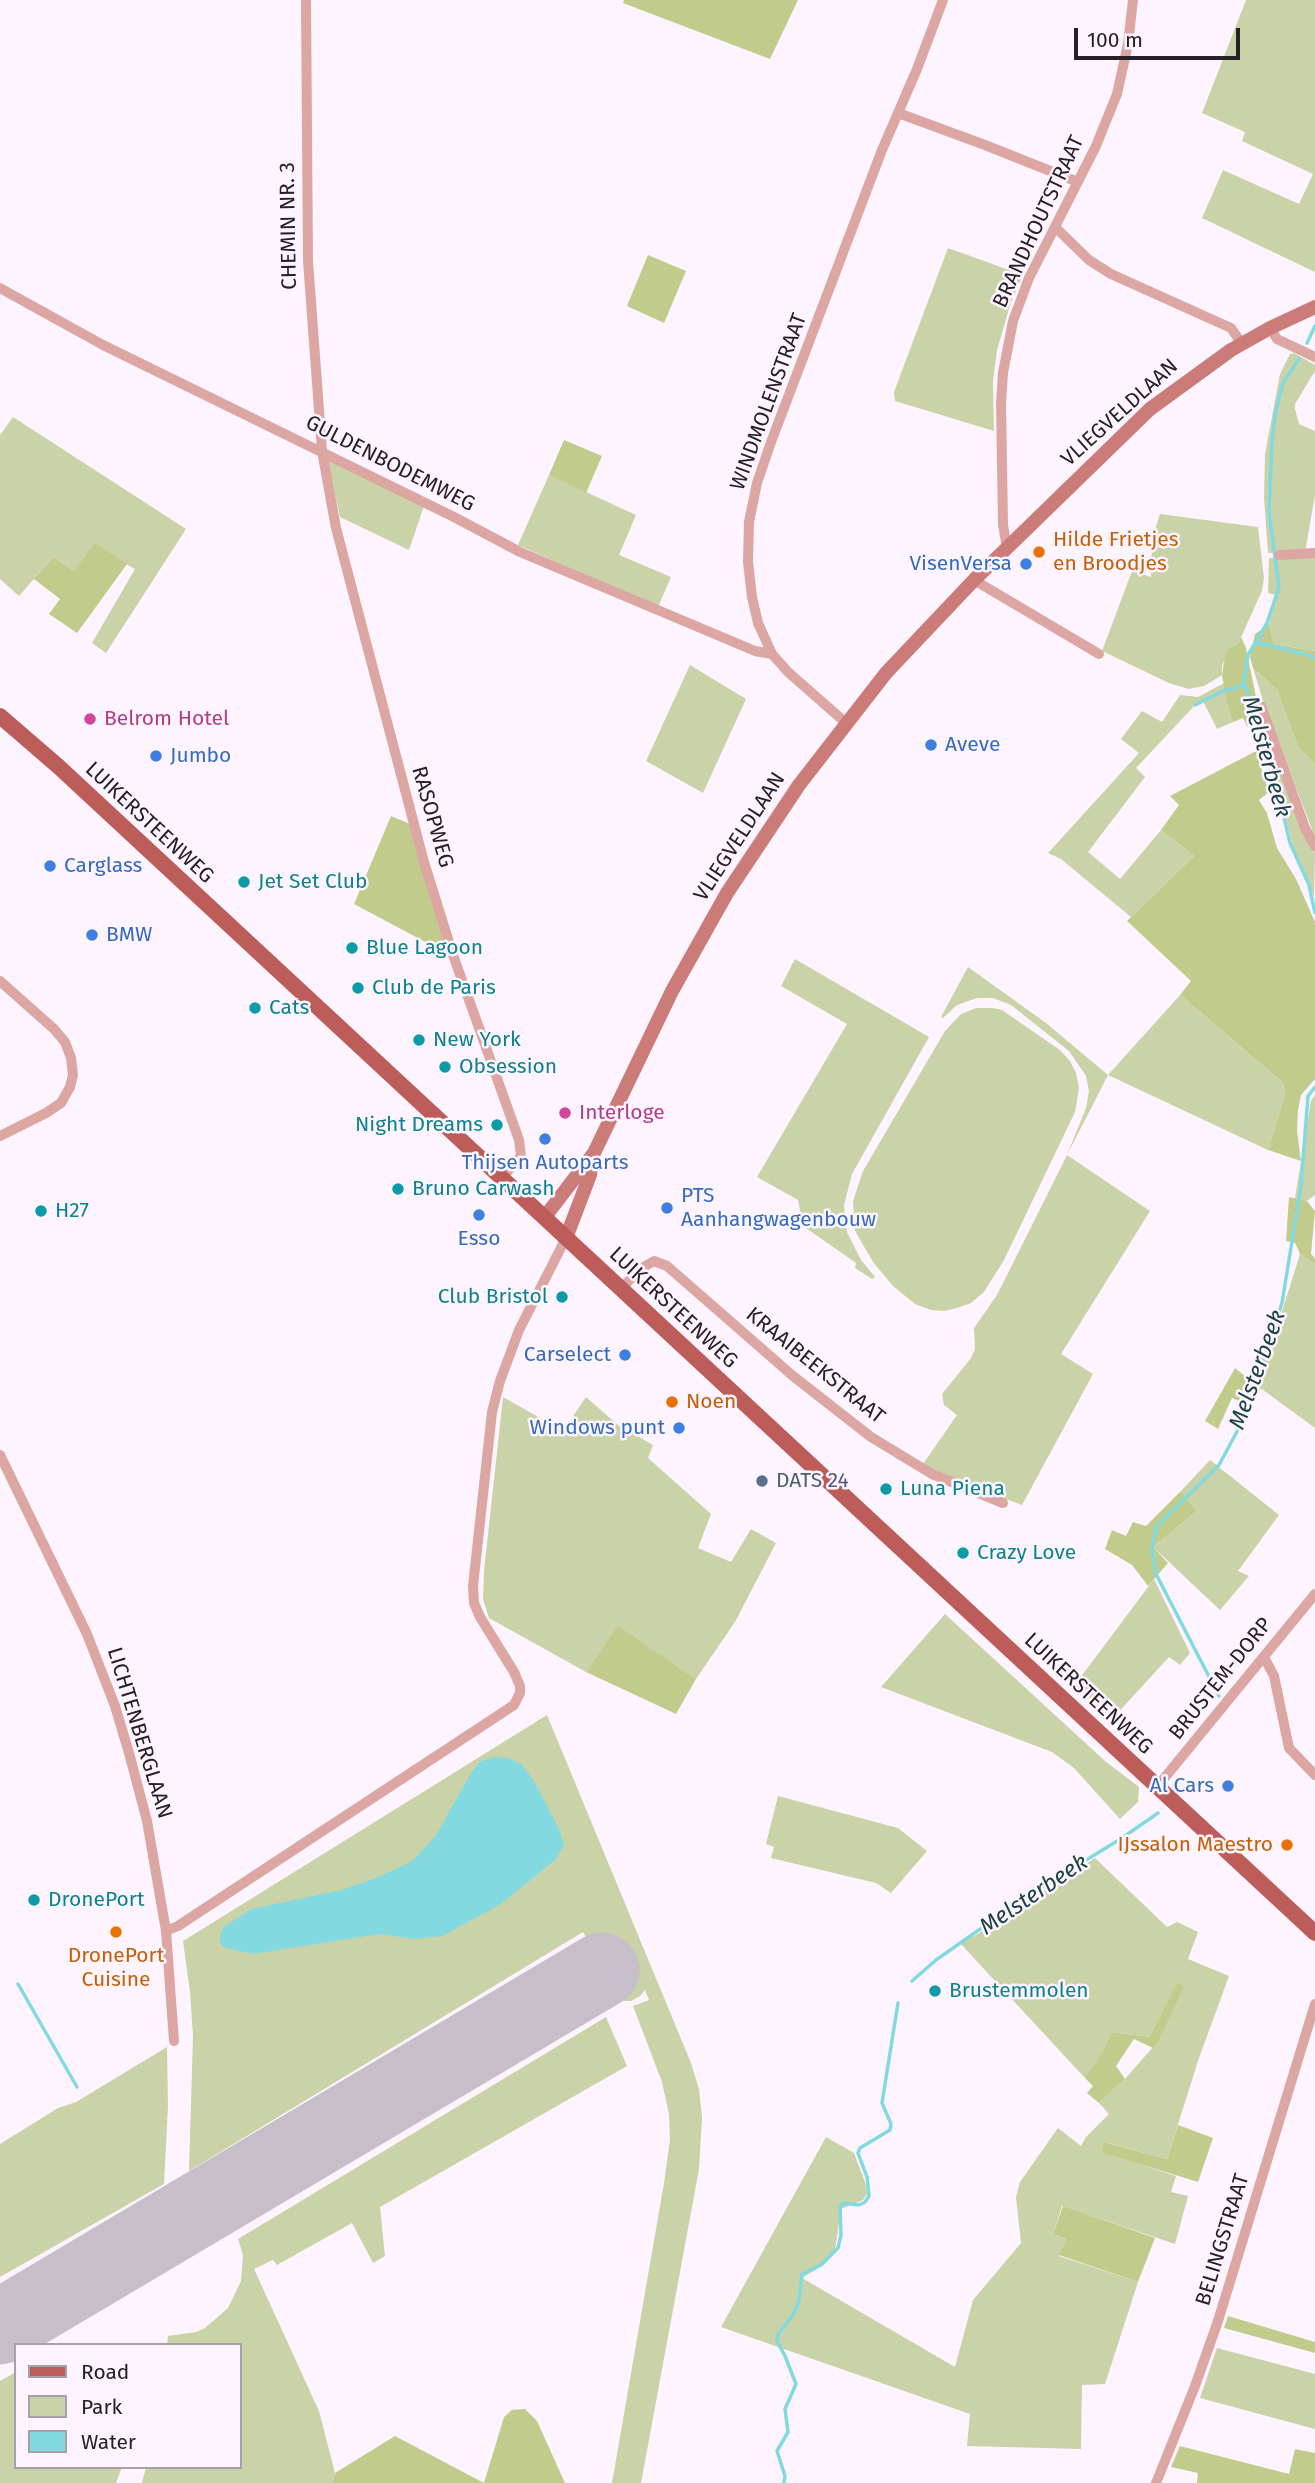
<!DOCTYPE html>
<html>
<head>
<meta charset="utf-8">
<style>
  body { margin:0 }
  #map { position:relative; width:1315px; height:2483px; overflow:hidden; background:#fdf4ff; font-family:"Fira Sans",sans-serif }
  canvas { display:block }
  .legend { position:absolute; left:14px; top:2343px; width:228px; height:126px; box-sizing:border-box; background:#fdf4ff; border:2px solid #a7a0a8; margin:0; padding:9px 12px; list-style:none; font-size:21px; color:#252126 }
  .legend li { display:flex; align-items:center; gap:14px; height:35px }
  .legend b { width:35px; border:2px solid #a7a0a8 }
  .scale { position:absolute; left:1074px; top:28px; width:166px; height:32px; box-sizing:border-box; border:4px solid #252126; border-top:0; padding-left:9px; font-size:21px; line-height:24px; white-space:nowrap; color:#252126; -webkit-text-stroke:5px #fdf4ff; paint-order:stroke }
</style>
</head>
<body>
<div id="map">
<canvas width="1315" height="2483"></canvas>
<ul class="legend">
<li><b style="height:9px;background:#bd5d5a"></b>Road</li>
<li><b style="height:19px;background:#cad2a8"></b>Park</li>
<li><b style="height:19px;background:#82dae0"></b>Water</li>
</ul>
<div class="scale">100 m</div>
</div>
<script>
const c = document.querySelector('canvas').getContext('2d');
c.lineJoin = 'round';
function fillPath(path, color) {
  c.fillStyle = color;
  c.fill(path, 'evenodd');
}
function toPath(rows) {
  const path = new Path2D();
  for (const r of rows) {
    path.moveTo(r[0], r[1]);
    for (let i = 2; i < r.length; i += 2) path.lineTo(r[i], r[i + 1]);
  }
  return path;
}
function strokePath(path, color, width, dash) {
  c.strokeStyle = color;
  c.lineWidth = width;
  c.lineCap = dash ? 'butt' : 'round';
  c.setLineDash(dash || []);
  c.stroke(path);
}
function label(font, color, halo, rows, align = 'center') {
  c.font = font + ' "Fira Sans",sans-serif';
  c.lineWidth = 5;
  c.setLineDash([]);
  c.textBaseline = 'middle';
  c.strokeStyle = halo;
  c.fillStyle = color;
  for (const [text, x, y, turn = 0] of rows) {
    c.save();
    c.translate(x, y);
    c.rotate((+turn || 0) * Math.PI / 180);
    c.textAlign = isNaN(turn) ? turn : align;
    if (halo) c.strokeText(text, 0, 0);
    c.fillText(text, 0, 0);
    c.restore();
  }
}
fillPath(toPath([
  [1246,0,1315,0,1315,272,1202,218,1223,170,1299,204,1313,174,1242,141,1245,132,1202,113],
  [948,248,1023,275,1011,302,997,350,993,381,994,431,895,401,894,392],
  [1294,353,1315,365,1315,371,1295,404,1295,409,1299,424,1315,431,1315,495,1305,552,1268,553,1264,498,1265,454,1280,374,1290,354],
  [13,417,186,529,106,653,92,643,135,569,126,564,74,571,53,557,19,596,0,579,0,435],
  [327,458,424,506,409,550,340,517],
  [549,475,636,515,619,555,671,577,658,607,518,545],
  [1160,514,1258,527,1264,578,1262,591,1238,644,1229,648,1222,666,1222,675,1204,686,1189,689,1169,683,1102,651,1132,571,1151,577,1152,539],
  [1315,557,1315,651,1274,644,1269,624,1276,595,1268,593,1269,558],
  [690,665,746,699,703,793,646,761],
  [1253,668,1277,690,1298,747,1315,764,1315,837,1265,707],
  [1224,683,1228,708,1233,722,1217,729,1204,703,1196,704,1136,768,1145,777,1088,852,1120,879,1161,830,1194,856,1131,917,1061,859,1048,853,1139,753,1121,739,1142,711,1162,722,1180,695,1198,697],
  [1261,722,1296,813,1315,853,1314,897,1294,850],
  [795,959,929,1037,852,1174,844,1205,847,1232,861,1260,875,1277,872,1279,855,1268,856,1263,803,1226,798,1200,757,1177,847,1024,781,986],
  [968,967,1046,1023,1108,1075,1180,995,1283,1083,1285,1094,1268,1150,1108,1075,1067,1155,1150,1211,1061,1354,1093,1374,1022,1505,956,1480,923,1464,957,1415,944,1405,942,1394,971,1358,975,1349,974,1328,997,1295,1067,1155,1086,1108,1089,1091,1086,1076,1069,1051,1011,1005,993,998,977,998,957,1005,943,1018,941,1017],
  [976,1008,993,1008,1002,1010,1060,1050,1070,1061,1076,1073,1079,1088,1075,1112,1004,1260,984,1292,971,1303,957,1308,944,1311,931,1310,915,1304,893,1286,873,1262,855,1231,853,1201,863,1171,945,1031,961,1014],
  [1315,1095,1315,1195,1307,1201,1295,1198,1311,1101],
  [1300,1254,1315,1264,1315,1428,1248,1379,1274,1337],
  [503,1397,563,1431,586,1397,618,1425,653,1445,648,1458,711,1514,698,1548,731,1562,751,1529,776,1543,735,1622,696,1679,618,1627,586,1672,489,1618,483,1599,484,1571],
  [1210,1460,1279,1515,1238,1571,1249,1576,1220,1610,1153,1547,1197,1511,1181,1491],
  [1154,1579,1190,1653,1180,1665,1169,1657,1113,1718,1074,1686],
  [945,1614,1105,1761,1139,1787,1138,1802,1120,1819,1074,1768,1052,1752,881,1687],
  [547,1715,691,2063,699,2089,702,2117,699,2169,641,2483,612,2483,664,2183,670,2140,669,2114,662,2082,633,2006,649,2000,645,1990,640,1996,631,2001,624,2001,583,1932,189,2171,193,2036,190,1992,183,1941],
  [778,1796,898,1828,927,1851,891,1893,876,1883,771,1858,774,1847,766,1844],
  [1095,1858,1167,1927,1177,1922,1198,1932,1188,1959,1229,1976,1199,2058,1167,2159,1105,2142,1101,2151,1176,2176,1171,2192,1188,2196,1175,2244,1062,2206,1053,2234,1066,2239,1059,2256,1138,2282,1105,2384,1082,2385,1081,2449,967,2446,970,2414,721,2327,826,2137,854,2153,865,2182,867,2194,863,2200,841,2209,835,2250,822,2266,802,2278,955,2367,973,2300,1021,2243,1016,2197,1020,2182,1058,2128,1081,2146,1086,2137,1109,2114,1099,2103,1125,2079,1160,2039,1185,1986,1177,1984,1149,2037,1112,2032,1095,2066,1084,2077,959,1942,976,1935],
  [606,2017,627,2066,380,2207,385,2256,373,2263,352,2223,277,2265,273,2260,254,2269,319,2411,335,2473,333,2483,142,2483,146,2467,240,2467,240,2345,167,2345,168,2336,196,2332,205,2328,228,2308,241,2281,243,2255,238,2239],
  [167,2047,168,2106,164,2184,0,2277,0,2144,58,2108,76,2102],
  [1217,2348,1315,2374,1315,2429,1200,2398],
  [16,2372,16,2467,122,2467,116,2483,0,2483,0,2381]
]), '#cad2a8');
fillPath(toPath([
  [624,0,798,0,770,59,623,3],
  [648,255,686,271,664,323,627,306],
  [564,440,602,456,586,493,549,475],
  [95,543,127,564,77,633,49,614,60,599,34,579,53,557,74,571],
  [1269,624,1274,644,1315,651,1315,764,1298,747,1277,690,1253,668,1250,657,1255,634],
  [1241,637,1246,648,1261,722,1247,726,1243,718,1233,722,1228,708,1222,675,1225,656,1229,648,1238,644],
  [1256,751,1269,792,1259,800,1267,813,1277,848,1296,879,1315,922,1315,1079,1301,1095,1298,1110,1297,1131,1301,1161,1268,1150,1285,1094,1283,1083,1180,995,1191,981,1127,921,1194,856,1161,830,1179,805,1170,796],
  [391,816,410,824,438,917,446,953,354,904],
  [1289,1197,1307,1201,1315,1211,1311,1254,1315,1258,1315,1264,1300,1254,1295,1243,1286,1241],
  [1235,1368,1261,1389,1251,1406,1232,1398,1218,1429,1205,1421],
  [1181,1491,1197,1511,1153,1547,1168,1563,1148,1586,1132,1565,1105,1549,1112,1530,1126,1536,1133,1522,1146,1526],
  [618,1626,696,1679,676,1714,586,1672],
  [1177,1983,1185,1986,1160,2039,1153,2048,1134,2039,1116,2066,1125,2079,1099,2103,1087,2093,1093,2086,1084,2077,1095,2065,1112,2032,1149,2037],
  [1178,2125,1213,2138,1198,2182,1101,2152,1104,2142,1167,2159],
  [1063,2206,1155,2238,1138,2282,1059,2255,1066,2239,1053,2234],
  [1228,2316,1315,2342,1315,2353,1224,2328],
  [525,2409,537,2421,565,2483,333,2483,335,2473,395,2436,484,2483,504,2417,512,2410],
  [1180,2446,1289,2474,1295,2449,1315,2453,1315,2483,1197,2483,1198,2473,1171,2467]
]), '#c1cc8c');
fillPath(toPath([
  [495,1757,509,1758,521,1764,534,1781,560,1831,564,1845,555,1860,501,1904,442,1936,415,1939,379,1934,253,1954,225,1948,220,1943,220,1935,224,1927,251,1909,341,1890,376,1878,411,1862,435,1837,471,1773,481,1761]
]), '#82dae0');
strokePath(toPath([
  [1307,343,1315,326],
  [1299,359,1283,383,1276,410,1272,442,1269,512,1279,587,1267,623,1248,655,1244,682,1266,741,1290,843,1309,885,1315,913],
  [1256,642,1315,657],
  [1195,705,1223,691,1245,685],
  [1219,1696,1156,1574,1152,1549,1156,1527,1219,1465,1248,1411,1282,1303,1301,1186,1308,1096,1315,1087],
  [912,1981,936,1960,1023,1899,1122,1838,1158,1813],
  [18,1984,77,2087],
  [784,2483,785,2476,777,2451,788,2432,785,2409,796,2384,785,2356,777,2341,778,2334,793,2315,799,2301,802,2274,821,2265,838,2248,841,2235,840,2206,843,2203,859,2205,865,2202,869,2196,867,2177,858,2153,860,2148,890,2130,891,2124,882,2103,898,2003]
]), '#82dae0', 3.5);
strokePath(toPath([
  [0,2303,11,2321]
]), '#c6bec8', 30);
strokePath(toPath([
  [0,2327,602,1970]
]), '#c6bec8', 75);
strokePath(toPath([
  [306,0,308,261,322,451,336,528,424,862,453,955,519,1140,521,1156,501,1179],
  [898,113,985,145,1078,182],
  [1055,227,1089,260,1111,274,1231,328,1242,344],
  [0,288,103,345,454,517,520,552,755,651,772,654],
  [1270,328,1277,339,1315,357],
  [1007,548,1003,525,1001,403,1003,373,1013,321,1029,278,1096,146,1117,94,1128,44,1133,0],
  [1279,555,1315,553],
  [974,580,1099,654],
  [1261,706,1305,828,1315,846],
  [846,723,788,672,772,654,758,623,752,597,748,562,749,522,757,483,771,442,882,150,917,69,943,0],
  [0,981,54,1029,65,1042,71,1058,73,1075,70,1087,61,1103,46,1113,0,1136],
  [621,1289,640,1269,654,1261,667,1266,793,1376,871,1437,932,1474,1003,1503],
  [0,1455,87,1634,115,1706,129,1753,147,1821,166,1931,174,2041],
  [1264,1657,1274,1676,1289,1748,1315,1775],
  [1157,1787,1315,1594],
  [166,1931,178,1926,514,1705,520,1693,520,1686,514,1672,480,1617,474,1603,473,1586,492,1412,500,1381,519,1330,566,1238],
  [1156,2483,1195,2386,1218,2321,1315,2004]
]), '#dca6a2', 10);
strokePath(toPath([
  [544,1218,594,1153,672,991,727,893,799,785,886,673,974,580,1150,409,1231,350,1270,328,1315,307],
  [566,1238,590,1175,593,1154]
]), '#cb7c78', 14);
strokePath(toPath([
  [0,716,59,767,1315,1933]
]), '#bd5d5a', 16);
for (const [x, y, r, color] of [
  [1039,552,7,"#e8710a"],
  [1026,564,7,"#3f7fe0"],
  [90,719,7,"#d1479c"],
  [931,745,7,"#3f7fe0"],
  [156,756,7,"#3f7fe0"],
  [50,866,7,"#3f7fe0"],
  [244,882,7,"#0f9aa8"],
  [92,935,7,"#3f7fe0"],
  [352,948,7,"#0f9aa8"],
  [358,988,7,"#0f9aa8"],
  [255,1008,7,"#0f9aa8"],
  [419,1040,7,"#0f9aa8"],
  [445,1067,7,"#0f9aa8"],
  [565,1113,7,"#d1479c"],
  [497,1125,7,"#0f9aa8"],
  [545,1139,7,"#3f7fe0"],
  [398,1189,7,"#0f9aa8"],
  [667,1208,7,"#3f7fe0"],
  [41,1211,7,"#0f9aa8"],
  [479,1215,7,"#3f7fe0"],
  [562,1297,7,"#0f9aa8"],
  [625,1355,7,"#3f7fe0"],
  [672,1402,7,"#e8710a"],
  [679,1428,7,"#3f7fe0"],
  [762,1481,7,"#5c6f8a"],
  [886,1489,7,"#0f9aa8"],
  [963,1553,7,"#0f9aa8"],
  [1228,1786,7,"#3f7fe0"],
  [1287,1845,7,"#e8710a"],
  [34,1900,7,"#0f9aa8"],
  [116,1932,7,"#e8710a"],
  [935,1991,7,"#0f9aa8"]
]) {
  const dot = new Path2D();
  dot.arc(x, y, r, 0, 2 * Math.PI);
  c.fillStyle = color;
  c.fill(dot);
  strokePath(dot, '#fdf4ff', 2.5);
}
label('21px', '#252126', '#fdf4ff', [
  ["BRANDHOUTSTRAAT",1039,222,-65],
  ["CHEMIN NR. 3",289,226,-91],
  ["WINDMOLENSTRAAT",769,402,-70],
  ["VLIEGVELDLAAN",1120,413,-42],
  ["GULDENBODEMWEG",390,464,27],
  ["RASOPWEG",432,817,74],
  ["LUIKERSTEENWEG",149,823,43],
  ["VLIEGVELDLAAN",740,837,-57],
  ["LUIKERSTEENWEG",673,1308,43],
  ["KRAAIBEEKSTRAAT",815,1366,39],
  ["BRUSTEM-DORP",1221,1679,-51],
  ["LUIKERSTEENWEG",1088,1694,43],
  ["LICHTENBERGLAAN",139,1733,73],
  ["BELINGSTRAAT",1223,2240,-73]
]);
label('21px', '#c56008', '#fdf4ff', [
  ["Hilde Frietjes",1053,540],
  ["en Broodjes",1053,564],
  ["Noen",686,1402],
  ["IJssalon Maestro",1273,1845,"right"],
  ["DronePort",116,1956,"center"],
  ["Cuisine",116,1980,"center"]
], 'left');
label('21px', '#366cbe', '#fdf4ff', [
  ["VisenVersa",1012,564,"right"],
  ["Aveve",945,745],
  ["Jumbo",170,756],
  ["Carglass",64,866],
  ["BMW",106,935],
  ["Thijsen Autoparts",545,1163,"center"],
  ["PTS",681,1196],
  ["Aanhangwagenbouw",681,1220],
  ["Esso",479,1239,"center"],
  ["Carselect",611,1355,"right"],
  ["Windows punt",665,1428,"right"],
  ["Al Cars",1214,1786,"right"]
], 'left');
label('21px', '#b23c85', '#fdf4ff', [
  ["Belrom Hotel",104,719],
  ["Interloge",579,1113]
], 'left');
label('21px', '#0d838f', '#fdf4ff', [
  ["Jet Set Club",258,882],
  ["Blue Lagoon",366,948],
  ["Club de Paris",372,988],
  ["Cats",269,1008],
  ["New York",433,1040],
  ["Obsession",459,1067],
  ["Night Dreams",483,1125,"right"],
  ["Bruno Carwash",412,1189],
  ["H27",55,1211],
  ["Club Bristol",548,1297,"right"],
  ["Luna Piena",900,1489],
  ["Crazy Love",977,1553],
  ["DronePort",48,1900],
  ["Brustemmolen",949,1991]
], 'left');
label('21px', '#4e5e75', '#fdf4ff', [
  ["DATS 24",776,1481]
], 'left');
label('italic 23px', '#1b4447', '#fdf4ff', [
  ["Melsterbeek",1266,757,74],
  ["Melsterbeek",1258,1370,-70],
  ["Melsterbeek",1034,1895,-34]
]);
</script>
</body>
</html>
